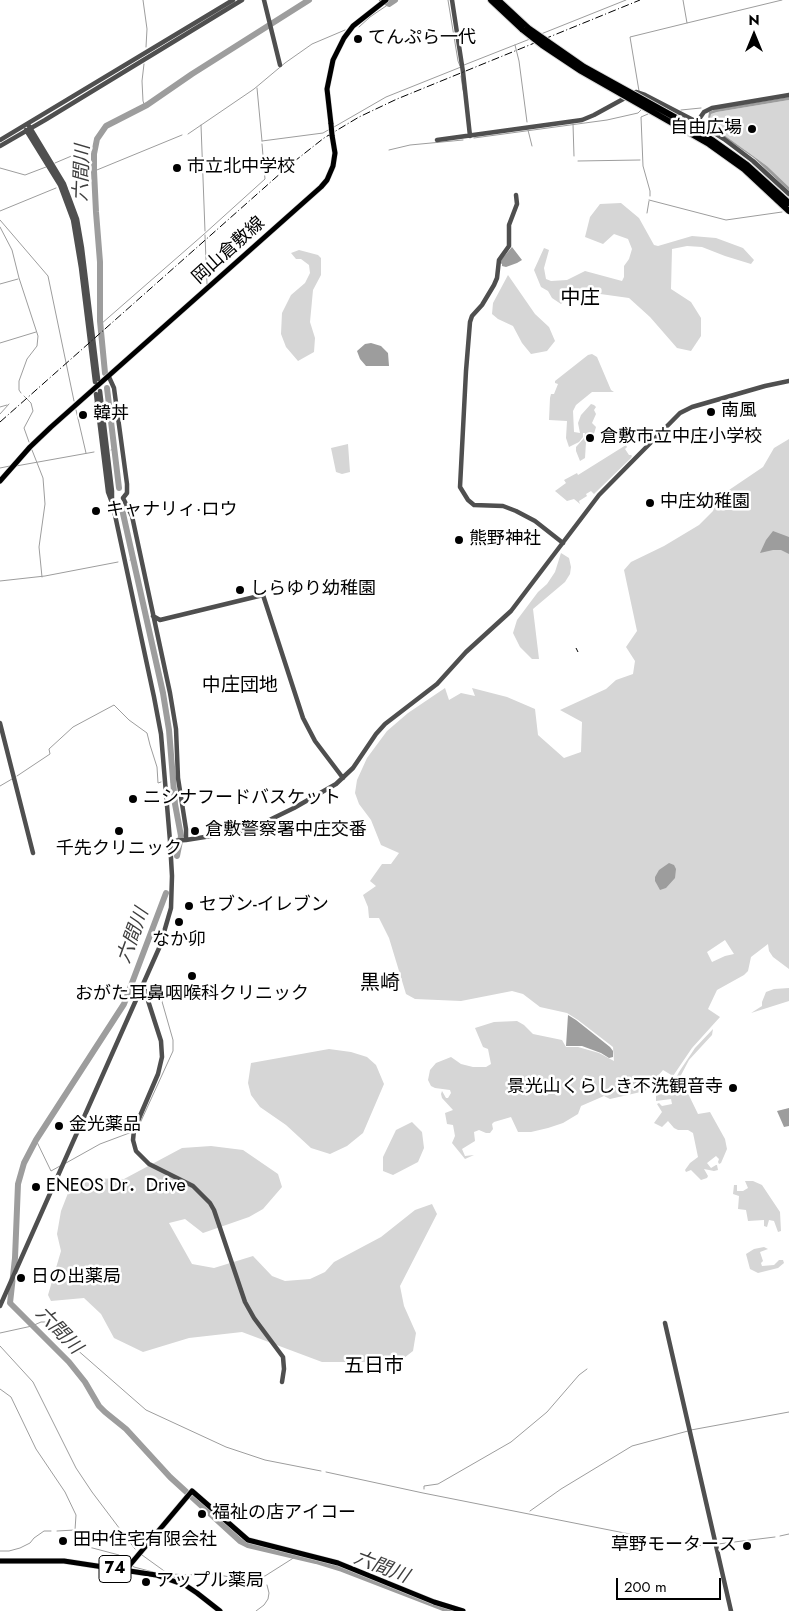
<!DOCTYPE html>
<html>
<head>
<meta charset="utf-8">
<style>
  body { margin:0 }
  #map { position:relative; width:789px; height:1611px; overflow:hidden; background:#fff; font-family:Jost,sans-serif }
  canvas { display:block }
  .north { position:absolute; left:729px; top:10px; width:50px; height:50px; -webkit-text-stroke:4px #fff; paint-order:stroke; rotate:0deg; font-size:14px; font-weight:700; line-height:20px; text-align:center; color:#000 }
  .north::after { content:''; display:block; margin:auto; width:18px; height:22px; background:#000; clip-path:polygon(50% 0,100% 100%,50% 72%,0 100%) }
  .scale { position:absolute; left:616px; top:1578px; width:105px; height:22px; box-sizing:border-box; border:2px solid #000; border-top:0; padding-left:6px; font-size:15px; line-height:18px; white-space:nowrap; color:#000; -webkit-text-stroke:4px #fff; paint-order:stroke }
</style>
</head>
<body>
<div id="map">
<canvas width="789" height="1611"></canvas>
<div class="north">N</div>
<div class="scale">200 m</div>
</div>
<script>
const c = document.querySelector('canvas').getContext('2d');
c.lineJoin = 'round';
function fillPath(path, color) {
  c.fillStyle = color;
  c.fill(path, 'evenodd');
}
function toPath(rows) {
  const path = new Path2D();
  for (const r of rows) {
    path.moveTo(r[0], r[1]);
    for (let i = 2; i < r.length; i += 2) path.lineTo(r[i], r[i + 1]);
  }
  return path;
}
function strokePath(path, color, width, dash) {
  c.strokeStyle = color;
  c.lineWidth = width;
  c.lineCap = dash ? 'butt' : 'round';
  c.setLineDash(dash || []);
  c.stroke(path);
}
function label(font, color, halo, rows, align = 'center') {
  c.font = font + ' Jost,"Noto Sans JP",sans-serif';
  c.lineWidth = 5;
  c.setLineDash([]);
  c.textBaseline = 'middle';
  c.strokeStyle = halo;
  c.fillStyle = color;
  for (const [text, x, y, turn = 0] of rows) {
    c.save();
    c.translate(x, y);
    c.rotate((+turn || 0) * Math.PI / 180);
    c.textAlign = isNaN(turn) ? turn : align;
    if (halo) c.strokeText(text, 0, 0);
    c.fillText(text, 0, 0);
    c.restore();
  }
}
fillPath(toPath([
  [789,100,789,187,767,166,709,124,711,114,717,112],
  [621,203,639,218,654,245,658,246,692,236,716,238,743,248,754,260,751,264,725,256,702,247,687,246,672,249,671,289,691,302,701,318,701,336,691,351,677,348,650,317,629,298,586,292,563,302,561,304,552,298,548,291,541,287,534,270,544,248,549,250,544,268,546,279,551,281,567,280,585,271,622,281,624,277,624,266,629,259,632,249,628,239,614,234,603,244,585,237,590,217,600,204],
  [299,250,318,255,321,258,321,275,313,290,310,322,315,338,314,352,298,361,286,347,281,334,282,313,291,295,305,283,310,273,309,265,301,259,296,259,291,253],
  [508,275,535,314,549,327,555,341,547,351,531,354,522,343,513,326,498,319,492,314,493,303],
  [592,354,597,357,611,390,614,392,592,392,576,405,573,411,574,432,580,433,578,423,581,415,591,404,594,405,596,407,594,410,596,414,592,423,596,427,593,437,586,442,585,458,580,461,576,451,576,447,584,438,585,433,583,433,583,437,579,442,569,447,566,438,567,421,549,420,550,398,551,394,554,394,558,384,555,383,555,381,588,355],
  [789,439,789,969,773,957,769,951,768,944,751,957,748,971,744,975,717,990,708,1009,720,1017,692,1048,673,1076,663,1070,645,1091,610,1099,604,1096,581,1106,578,1114,563,1123,548,1128,531,1132,518,1132,511,1117,494,1122,492,1124,493,1129,490,1133,486,1133,479,1130,474,1132,475,1141,462,1149,465,1156,474,1155,465,1159,452,1143,455,1136,453,1125,447,1124,445,1113,453,1110,442,1098,441,1094,442,1091,446,1098,448,1098,451,1093,450,1090,435,1088,431,1086,428,1080,430,1070,436,1063,451,1057,461,1064,473,1067,486,1067,491,1064,488,1049,483,1047,475,1028,494,1022,517,1021,524,1025,533,1034,562,1040,566,1047,578,1047,599,1053,614,1061,613,1047,578,1020,567,1013,540,1007,523,994,512,991,461,1001,415,999,406,994,389,938,379,918,369,918,368,907,363,895,376,886,370,881,382,864,391,864,399,853,381,845,371,820,359,804,355,793,357,780,367,758,387,731,408,713,445,688,449,700,461,693,475,696,472,688,507,697,535,709,538,735,564,758,581,752,582,722,560,710,606,689,616,680,633,674,635,661,626,647,637,631,624,570,631,562,664,546,699,525,713,511,717,501,729,490,763,467,774,448],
  [725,940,734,954,725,956,712,962,707,952],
  [348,444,350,472,342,474,336,472,331,448],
  [626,445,627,447,625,449,629,455,631,455,632,456,631,458,594,494,591,491,586,494,587,496,579,501,580,504,574,499,567,501,555,491,566,483,564,480,577,473,578,475],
  [561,553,569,558,571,567,570,574,565,582,533,609,539,659,532,659,520,647,513,633,517,620,538,592,547,584,555,572],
  [789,988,789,1001,751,1013,762,1006,762,1002,766,992,774,989],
  [713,1029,712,1035,689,1060,680,1077,698,1114,710,1112,725,1139,727,1149,721,1163,719,1164,718,1162,719,1159,716,1156,707,1163,711,1168,716,1165,717,1165,718,1170,714,1171,704,1169,708,1176,707,1178,701,1180,691,1170,686,1172,685,1170,690,1163,698,1157,693,1133,688,1130,678,1130,674,1128,668,1121,662,1127,654,1123,662,1112,657,1104,659,1103,662,1106,672,1104,671,1099,656,1101,656,1095,679,1092,682,1090,675,1080,679,1072,695,1048],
  [329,1049,351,1052,367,1057,376,1065,384,1084,363,1133,347,1146,330,1154,311,1148,286,1125,260,1107,251,1095,248,1083,251,1063],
  [412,1122,422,1132,424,1148,418,1162,393,1175,383,1171,383,1157,396,1130],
  [211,1146,243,1150,278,1174,282,1187,263,1209,249,1217,203,1233,185,1219,169,1223,192,1264,214,1268,253,1256,272,1276,285,1281,310,1279,325,1272,334,1262,381,1237,415,1210,432,1204,437,1214,400,1286,404,1306,416,1333,413,1351,404,1358,371,1362,322,1362,242,1332,189,1338,143,1352,114,1338,101,1314,84,1298,51,1301,48,1295,61,1251,57,1234,61,1211,72,1183,83,1178,124,1179,182,1148],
  [745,1181,753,1181,762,1185,780,1212,781,1231,778,1232,774,1221,769,1220,767,1227,764,1226,764,1220,748,1221,746,1210,738,1209,739,1196,733,1194,734,1185,737,1185,737,1191,743,1191,748,1188],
  [764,1247,768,1249,760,1252,763,1261,761,1263,762,1266,774,1265,779,1260,783,1260,784,1263,778,1268,758,1273,750,1269,746,1254,754,1249]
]), '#d6d6d6');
fillPath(toPath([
  [789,97,789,100,717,112,711,114,709,124,767,166,789,187,789,191,754,158,707,125,709,112,716,109],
  [512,247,522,260,517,263,506,267,502,266,502,264,500,263,501,260],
  [371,343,381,346,388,353,389,366,366,366,360,359,357,351,365,344],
  [773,531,789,537,789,554,781,550,773,550,760,553,766,540],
  [669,863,674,865,676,869,675,878,666,888,660,890,655,881,655,877,659,870],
  [568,1015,576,1020,610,1047,613,1051,613,1057,609,1058,601,1053,582,1046,566,1046],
  [789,1108,789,1126,784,1127,777,1111]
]), '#9d9d9d');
strokePath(toPath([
  [143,0,147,29,146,47],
  [448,0,458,61,460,66],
  [683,0,687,23,782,0],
  [359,27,370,17,389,4],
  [541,34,626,0],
  [515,45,519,61,527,122],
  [144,64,142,81,143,101,145,107],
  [464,65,530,39],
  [461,76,463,90],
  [257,88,262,141],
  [639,91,630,37,687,23],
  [681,110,701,108],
  [648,114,641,117,643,166,650,191,650,196],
  [573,124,574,156],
  [201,125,205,231],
  [334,127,386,97,461,67],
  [528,130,532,146],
  [188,134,254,89,285,63,312,44,345,30],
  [474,138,607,120,638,113,641,110],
  [262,141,323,133,330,129],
  [389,150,410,145,463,140],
  [578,161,640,160],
  [55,163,95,146],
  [0,168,25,175,46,167],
  [92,172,182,135],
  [649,200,726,220,782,212],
  [0,211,56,188],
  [647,213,649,201],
  [0,220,48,276,74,401],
  [0,227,12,250,19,278,38,336,37,346,27,359,19,381,19,390,21,393],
  [205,235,207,284],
  [0,284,18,279],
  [101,324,203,235,265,179,262,144],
  [0,343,36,332],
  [24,396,31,403,33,411,24,428,29,442],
  [0,407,7,405],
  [76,410,86,453],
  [0,414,9,404],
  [32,450,43,478,45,504,39,547,42,577],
  [111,450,114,449],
  [16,466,94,452],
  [0,468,10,466],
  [130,560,133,559],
  [0,581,45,576,118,562],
  [17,776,50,754,49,749,73,727,114,705,129,720,147,733,150,745,157,767,158,783,161,782],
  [171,782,174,782],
  [0,786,12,779],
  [136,1132,173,1051,173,1040,159,991],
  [36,1140,51,1171,60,1166],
  [66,1163,100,1144,132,1132],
  [0,1333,32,1326,41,1322,48,1322,67,1341,146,1410,226,1447,265,1460,321,1471],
  [0,1346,33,1382,76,1468,92,1492,135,1549],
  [0,1389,11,1397,36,1449,65,1492,76,1515,75,1530,79,1539,85,1546,119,1555,128,1562],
  [691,1430,789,1412],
  [326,1472,423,1493,690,1546,713,1545],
  [424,1489,424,1486,438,1484,511,1442,547,1412,579,1375,587,1369],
  [530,1511,561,1489,632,1446,688,1431],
  [57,1531,75,1530],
  [780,1536,789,1534],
  [718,1544,775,1537],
  [0,1551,9,1551,20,1548,30,1543,34,1538,44,1531,51,1531],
  [142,1555,167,1573],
  [131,1565,134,1567,153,1572],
  [157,1573,188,1575,212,1574,243,1579,256,1579,265,1576,295,1557],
  [171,1575,180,1581],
  [256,1611,264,1605,268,1599,269,1593,267,1585]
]), '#9d9d9d', 1);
strokePath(toPath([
  [382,0,389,4,395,0],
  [105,373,100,321,100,262,96,212,94,171,94,154,97,139,106,126,147,105,192,74,309,0],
  [107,388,119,488],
  [122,509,163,693,169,730,175,804,181,836,177,856],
  [166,893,124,1004,36,1140,24,1163,18,1184,15,1258,10,1303,69,1362,85,1382,99,1406,105,1412,126,1429,170,1477,240,1541,248,1545,316,1561,342,1569,451,1611]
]), '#9d9d9d', 6);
const major = toPath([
  [331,124,327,89,333,60,344,38,353,26,386,0],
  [0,481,30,447,51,427,321,187,327,180,333,166,335,153,332,135],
  [0,1561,64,1561,156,1575,185,1585,197,1593,220,1611],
  [127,1571,129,1566,192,1491,248,1540,338,1563,434,1602,463,1611]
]);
const highway = toPath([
  [491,0,523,30],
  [498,0,528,28]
]);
strokePath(major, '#dbdbdb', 6);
strokePath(highway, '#dbdbdb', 8);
strokePath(toPath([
  [264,0,280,65],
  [452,0,463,72,470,136],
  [697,122,704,112,712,108,789,95],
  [29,126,64,184,77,219,82,248,98,379],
  [26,130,60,185,73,220,81,268,95,382],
  [0,140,233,0],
  [437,140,582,120,594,115,636,92,645,95,697,122,724,139,753,161,789,194],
  [0,146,45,120,242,0],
  [516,195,517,204,509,225,509,246,499,260,497,278,494,285,482,305,472,316,470,322,466,371,460,487,468,500,474,505,503,506,516,511,535,521,563,543],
  [109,377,114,388,127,484,127,493,123,498,132,516,170,693,176,729,178,778,186,829,186,840],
  [96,394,108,492,111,500],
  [153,616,160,620,263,595,303,718,315,741,343,778],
  [0,723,33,853],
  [170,841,186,840,236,832,253,828,294,808,336,784,353,768,376,734,385,724,437,684,466,652,511,611,599,495,680,413,692,407,765,386,789,381],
  [143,985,161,1041,162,1057,158,1074,134,1130,133,1140,136,1151,149,1164,193,1186,210,1203,214,1210,245,1302,254,1318,283,1357,284,1369,282,1382],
  [0,1306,160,946,171,908,172,876,170,841,161,734,154,697,112,501,112,491,100,391],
  [665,1323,731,1611]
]), '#4f4f4f', 4.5);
strokePath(major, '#000', 5);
strokePath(highway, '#000', 6);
strokePath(toPath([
  [0,422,291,164,324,138,359,117,397,99,640,0],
  [576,648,578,652]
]), '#000', 1, [8, 2.5, 1, 2.5]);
const majorBridge = toPath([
  [331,124,332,135]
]);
const highwayBridge = toPath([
  [528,28,584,67,678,119,712,140,747,165,789,203],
  [523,30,542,45,581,71,709,144,744,169,789,211]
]);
strokePath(majorBridge, '#dbdbdb', 6, []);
strokePath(highwayBridge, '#dbdbdb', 8, []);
strokePath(majorBridge, '#000', 5);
strokePath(highwayBridge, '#000', 6);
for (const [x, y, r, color] of [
  [358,39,5,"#000"],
  [752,129,5,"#000"],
  [177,168,5,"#000"],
  [711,412,5,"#000"],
  [83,415,5,"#000"],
  [590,438,5,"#000"],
  [650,503,5,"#000"],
  [96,511,5,"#000"],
  [459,540,5,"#000"],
  [240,590,5,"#000"],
  [133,799,5,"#000"],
  [119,831,5,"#000"],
  [195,831,5,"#000"],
  [189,906,5,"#000"],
  [179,922,5,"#000"],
  [192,976,5,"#000"],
  [733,1088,5,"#000"],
  [59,1126,5,"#000"],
  [36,1187,5,"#000"],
  [21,1278,5,"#000"],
  [202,1514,5,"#000"],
  [63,1541,5,"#000"],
  [747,1546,5,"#000"],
  [146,1582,5,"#000"]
]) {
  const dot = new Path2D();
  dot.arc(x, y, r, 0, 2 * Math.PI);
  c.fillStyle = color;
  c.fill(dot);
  strokePath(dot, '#fff', 2);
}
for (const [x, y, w] of [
  [115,1569,32]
]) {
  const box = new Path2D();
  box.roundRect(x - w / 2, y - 13.5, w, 27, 4);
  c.fillStyle = '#fff';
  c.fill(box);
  strokePath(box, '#000', 1);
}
label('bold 16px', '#000', null, [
  ["74",115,1569]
]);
label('18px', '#000', '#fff', [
  ["てんぷら一代",368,39],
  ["自由広場",742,129,"right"],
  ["市立北中学校",187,168],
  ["南風",721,412],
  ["韓丼",93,415],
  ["倉敷市立中庄小学校",600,438],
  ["中庄幼稚園",660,503],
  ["キャナリィ·ロウ",106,511],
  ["熊野神社",469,540],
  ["しらゆり幼稚園",250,590],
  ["ニシナフードバスケット",143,799],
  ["倉敷警察署中庄交番",205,831],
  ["千先クリニック",119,850,"center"],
  ["セブン-イレブン",199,906],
  ["なか卯",179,941,"center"],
  ["おがた耳鼻咽喉科クリニック",192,995,"center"],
  ["景光山くらしき不洗観音寺",723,1088,"right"],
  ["金光薬品",69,1126],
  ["ENEOS Dr．Drive",46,1187],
  ["日の出薬局",31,1278],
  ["福祉の店アイコー",212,1514],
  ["田中住宅有限会社",73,1541],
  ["草野モータース",737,1546,"right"],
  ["アップル薬局",156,1582]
], 'left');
label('18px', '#000', '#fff', [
  ["岡山倉敷線",229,251,-42]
]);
label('italic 19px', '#3e3e3e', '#fff', [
  ["六間川",83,173,-88],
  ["六間川",134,936,-70],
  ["六間川",58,1331,46],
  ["六間川",381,1568,21]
]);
label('19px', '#000', '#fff', [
  ["中庄団地",240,686]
]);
label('20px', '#000', '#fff', [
  ["中庄",580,299],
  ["黒崎",380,984],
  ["五日市",374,1367]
]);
</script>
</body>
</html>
